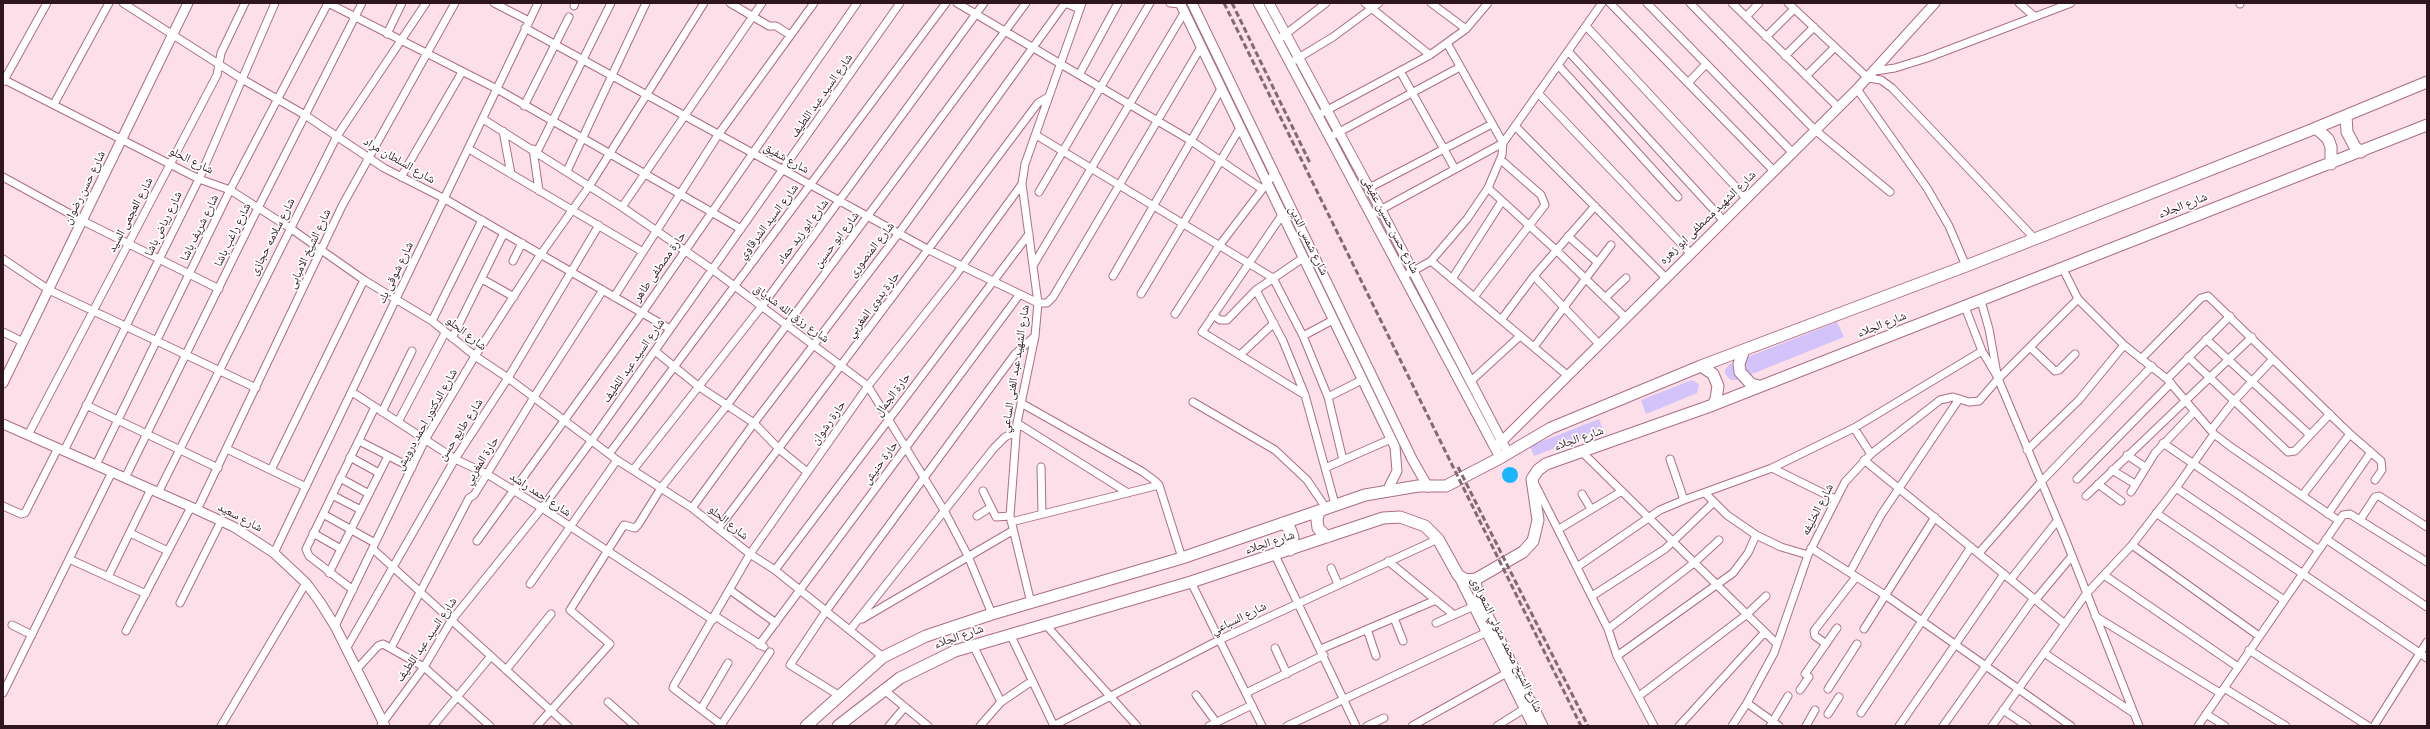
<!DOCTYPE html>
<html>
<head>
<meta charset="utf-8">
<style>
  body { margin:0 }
  #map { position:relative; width:2430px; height:729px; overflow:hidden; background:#fcdfe8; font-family:"Titillium Web",sans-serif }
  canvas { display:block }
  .frame { position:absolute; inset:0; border:4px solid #2e151f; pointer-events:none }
</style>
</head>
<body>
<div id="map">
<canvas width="2430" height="729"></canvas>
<div class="frame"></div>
</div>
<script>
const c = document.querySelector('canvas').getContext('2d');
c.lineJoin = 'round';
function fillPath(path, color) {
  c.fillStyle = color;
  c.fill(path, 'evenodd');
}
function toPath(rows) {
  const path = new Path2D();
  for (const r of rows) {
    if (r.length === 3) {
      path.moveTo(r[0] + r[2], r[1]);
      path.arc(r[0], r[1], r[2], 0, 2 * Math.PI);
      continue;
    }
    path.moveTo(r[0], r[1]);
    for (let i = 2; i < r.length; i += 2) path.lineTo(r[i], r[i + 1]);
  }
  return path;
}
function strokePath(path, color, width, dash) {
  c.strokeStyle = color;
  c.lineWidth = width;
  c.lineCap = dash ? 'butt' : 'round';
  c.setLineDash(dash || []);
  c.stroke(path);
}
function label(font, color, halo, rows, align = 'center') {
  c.font = font + ' "Titillium Web","Noto Naskh Arabic",sans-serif';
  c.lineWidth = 3.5;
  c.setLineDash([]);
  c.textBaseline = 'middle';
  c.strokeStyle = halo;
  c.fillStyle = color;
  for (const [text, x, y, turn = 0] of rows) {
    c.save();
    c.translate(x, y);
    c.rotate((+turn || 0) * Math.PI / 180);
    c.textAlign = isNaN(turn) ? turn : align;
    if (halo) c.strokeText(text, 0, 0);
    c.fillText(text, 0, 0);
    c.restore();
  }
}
fillPath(toPath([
  [1837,322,1844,337,1737,380,1731,380,1725,374,1725,369,1730,364],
  [1692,380,1699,384,1697,393,1646,414,1641,400],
  [1599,419,1603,430,1534,456,1530,446]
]), '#d2c3fb');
fillPath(toPath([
  [1510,475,8]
]), '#1ab6fd');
const minor = toPath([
  [123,3,242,79,305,115,384,168,445,199,670,329],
  [328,3,497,89,741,229],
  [494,3,529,21],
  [730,3,769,26,776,26,790,35],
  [957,3,1190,140,1262,189],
  [1065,3,1080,9],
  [1170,3,1180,4],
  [1365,3,1430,55],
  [1431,3,1466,29],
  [1610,3,1774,171],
  [1647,3,1792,152],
  [1690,3,1815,130,1890,192],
  [1732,3,1838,107],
  [1788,3,1868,78,1881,80,1892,88,2035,239],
  [2019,3,2035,17],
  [2240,3,2240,4],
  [574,6,575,3],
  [1746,17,1759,3],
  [1586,26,1746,198],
  [525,28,929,250,1038,303,1047,303,1053,297,1201,47],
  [387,34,402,3],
  [1766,37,1794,9],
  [1278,40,1326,3],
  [1568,51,1723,220],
  [1785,56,1814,27],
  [1295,60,1333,37,1379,3],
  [1558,65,1678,197],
  [1400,71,1455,169],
  [1874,71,1895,68,1927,58,2071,3],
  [1079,75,1118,3],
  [1806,76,1835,47],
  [3,79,199,179,230,190,290,228,364,280,432,321,475,356,508,378,617,460,692,508,750,554,775,570,883,657],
  [3,82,47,3],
  [1688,83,1706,64],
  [1857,89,1927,188,1949,226,1966,266],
  [1538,93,1690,253],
  [54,104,109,3],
  [524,106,569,17],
  [1318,115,1430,55,1466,29,1488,3],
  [483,119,622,207,713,270,868,386,945,512,968,556,992,614],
  [1515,126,1665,277],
  [503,131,511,174],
  [1036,135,1273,278,1303,336,1328,397,1343,460],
  [1330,137,1460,67],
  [469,149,643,252],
  [533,149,539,191],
  [537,152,611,3],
  [567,171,646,3],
  [3,177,83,221,219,289],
  [401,177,462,72],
  [1369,188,1492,124],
  [1488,188,1556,250,1625,317],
  [1039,192,1150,3],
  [622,207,762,3],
  [1282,215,1202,332,1305,395],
  [1371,215,1503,143,1602,3],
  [1568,236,1597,262],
  [3,259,49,290,256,388],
  [513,261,522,243],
  [1431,261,1567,375],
  [1034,264,1184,13],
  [2062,267,2078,299,2124,345,2167,379,2214,434,2231,447,2339,521],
  [1113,276,1221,89],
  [1404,276,1431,261,1467,219,1488,188,1502,155,1503,143,1447,43],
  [1534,276,1599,344],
  [482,279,514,297],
  [1452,279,1502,201],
  [1256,290,1283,341,1305,395,1335,504],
  [1141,294,1240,128],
  [614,297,718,135,814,3],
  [1474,297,1545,205,1541,195,1501,160],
  [1605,298,1626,278],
  [1981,301,1989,329,1997,374],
  [1965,307,1982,351,1997,376,2065,538,2139,726],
  [1175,314,1219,246,1274,174],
  [1213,315,1220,320,1227,320,1256,290,1303,258],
  [1501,320,1534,276,1595,206],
  [432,321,482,220],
  [3,332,23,342],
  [1303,336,1333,320],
  [452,338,504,233],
  [2206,339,2310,435],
  [1534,347,1611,245],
  [2030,347,2055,371,2059,370,2075,354],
  [655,351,698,386,754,423,779,449,807,472],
  [1240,355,1274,323],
  [2188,357,2288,452,2295,451,2330,414],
  [2141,359,2201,298,2208,296,2350,434,2381,461,2382,470,2375,480],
  [2167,379,2230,316],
  [1471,381,1520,336],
  [352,392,455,459,487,474,542,508,713,620],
  [1328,397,1362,380],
  [1193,402,1275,450,1307,480,1326,508],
  [1021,403,1143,472,1155,481,1159,485,1182,558],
  [86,405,218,468],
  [382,412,412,351],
  [398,422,445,333],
  [1017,423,1128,493],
  [1854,428,1871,454],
  [2211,430,2233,402,2273,359],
  [28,435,217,75,221,53,245,3],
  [359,441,412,468],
  [2163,443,2319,550],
  [227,449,306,487],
  [2027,450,2079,400,2124,345],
  [64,451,199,179,275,3],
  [1582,452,1777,644],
  [609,454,946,3],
  [2127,455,2145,467],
  [350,457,379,473],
  [1670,459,1684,500],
  [1864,460,2065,624],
  [96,465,230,190,328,3],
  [1041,467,1042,514],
  [1325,468,1391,439],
  [1772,468,1835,499],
  [271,470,364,280],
  [633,470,762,306,984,3],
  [2112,470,2135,484],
  [125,478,258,208,362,3],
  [340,478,369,494],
  [2077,479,2171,383],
  [1535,484,1608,629,1617,656,1654,726],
  [2098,484,2121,501],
  [2176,488,2427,658],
  [983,491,996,517,1010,516],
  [2131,492,2155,453,2194,412],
  [158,493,337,136,426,3],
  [1705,493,1727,515,1756,535,1781,547,1808,555],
  [1582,494,1591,509],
  [332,495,361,510],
  [2086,496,2252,337],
  [2302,496,2350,434],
  [3,506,21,514,25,513,58,448],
  [692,508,754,423,899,233,1065,3],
  [197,510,342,206,455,3],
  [2156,513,2284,600],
  [323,514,375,543],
  [2328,514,2371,452],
  [977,516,991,507],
  [2360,520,2375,497,2379,496,2427,527],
  [1011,522,1159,485],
  [718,529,1038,103,1048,97],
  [1559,529,1622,491],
  [130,533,168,551],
  [313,533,341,549],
  [2326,539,2427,607],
  [477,541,642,313,857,3],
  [2132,545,2259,636],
  [1811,548,1885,595,2071,726],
  [374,550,568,726],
  [274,553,538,3],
  [1979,553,2041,482,2152,366],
  [1275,555,1356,726],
  [69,559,146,594],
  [1388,561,1454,615],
  [1577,567,1660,510,1684,500,1772,468,1854,428,1982,351],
  [1331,568,1338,584],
  [775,570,1029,234],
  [1850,572,1881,515,1959,399],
  [329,573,388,456],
  [2104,575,2238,667],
  [108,577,151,489],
  [2011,579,2057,521],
  [1191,582,1262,726],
  [530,584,617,460],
  [353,590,309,556,306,549,375,407],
  [730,590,776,623],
  [1592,596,1665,549,1714,502],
  [2036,599,2072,556],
  [180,603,221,521],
  [1031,603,1010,516,1017,423,1035,336,1038,303,1022,184,1025,164,1082,3],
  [715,616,764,647],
  [2095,616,2220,693],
  [1394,618,1403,641],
  [862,619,1012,531],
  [1436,623,1472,607],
  [1045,624,1137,726],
  [12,625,32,635],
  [335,626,425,440,475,356,541,254,590,185,704,3],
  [1367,629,1376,656],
  [1608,629,1694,563,1719,540],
  [1864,629,1935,517],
  [850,630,994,448,1005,437,1016,432],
  [126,631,191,507],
  [1010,634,1054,726],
  [1826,644,1815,636,1814,631,1856,577],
  [759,645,1020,294],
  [973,645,1001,702],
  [391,648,469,498,474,495,487,474,534,397,603,290],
  [1275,648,1287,674],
  [346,649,455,459,508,378,599,225],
  [1321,649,1436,600],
  [2249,650,2368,726],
  [2044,653,2132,712],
  [1617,656,1733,573,1748,553,1756,535],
  [356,670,378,646,383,644,424,667,490,726],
  [506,670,551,614],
  [1805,674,1837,628],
  [2224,688,2286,726],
  [883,689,928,726],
  [1828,689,1857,644],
  [1800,690,1809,677],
  [3,693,112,472],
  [1246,693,1324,655],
  [1196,695,1216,722],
  [840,696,790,665,826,611,1015,354,1035,336],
  [1639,696,1746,615,1766,596],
  [608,702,635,726],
  [1747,703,1779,726],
  [701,709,728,663],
  [2003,710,2027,726],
  [1861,713,1971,547],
  [1828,714,1839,697],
  [2206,714,2225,726],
  [381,725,424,667,451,621,542,508,592,440,900,3],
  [721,725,770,652],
  [221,726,306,583],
  [433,726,491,656],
  [537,726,610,644,570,610,622,528,624,525,635,528,638,525,661,488,728,404,1026,3],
  [723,726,673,688,674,685,750,554,868,386,955,276,1022,184],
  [889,726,905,707],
  [980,726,1001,702,1032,681],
  [1053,726,1219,640,1438,539],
  [1209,726,1252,705],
  [1287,726,1485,633],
  [1367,726,1384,718],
  [1412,726,1505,674],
  [1497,726,1524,709],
  [1679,726,1764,633],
  [1732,726,1747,703,1774,653,1808,555,1845,482,1871,454,1940,400,1953,397,1969,402,1979,401,1998,379,2078,299],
  [1770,726,1788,696],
  [1806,726,1815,710],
  [1899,726,2004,574],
  [1943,726,2034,598],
  [1992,726,2086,594,2132,545,2176,488,2214,434],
  [2198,726,2343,515,2350,514,2427,562],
  [2374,726,2427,642]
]);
const tertiary = toPath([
  [1180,3,1395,447,1397,471,1387,491],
  [1192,3,1412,459,1428,487],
  [1258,3,1497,452],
  [1269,3,1381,210,1508,453],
  [3,383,188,3],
  [3,424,191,507,234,527,274,553,306,583,320,602,335,626,385,726],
  [1495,448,1857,89,1935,3],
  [1458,575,1533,726],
  [1476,579,1478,595,1543,726]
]);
const secondary = toPath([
  [2346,116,2347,132,2355,147,2361,152],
  [2316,128,2328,139,2331,147,2331,164],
  [1744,350,1739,364,1740,372,1751,384,1759,386],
  [1701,366,1713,374,1718,386,1716,399,1713,405],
  [1319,511,1317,520,1318,528,1327,537],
  [1283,523,1290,529,1293,537,1290,550],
  [806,726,883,657,926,636,992,614,1182,558,1365,495,1418,486,1446,486,1500,458,1551,428,1701,366,1966,266,2306,132,2427,82],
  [838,726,900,678,955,651,1191,582,1383,518,1400,517,1425,526,1438,539,1458,575,1466,580,1476,579,1523,552,1533,541,1538,520,1532,479,1538,470,1546,464,1713,405,2427,125]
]);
strokePath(minor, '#ad6d84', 9);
strokePath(tertiary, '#ad6d84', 11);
strokePath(secondary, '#ad6d84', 13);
strokePath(minor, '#fff', 7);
strokePath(tertiary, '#fff', 9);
strokePath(secondary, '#fff', 11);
strokePath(toPath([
  [1224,3,1581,726],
  [1232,3,1310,163],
  [1458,467,1588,726]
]), '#846973', 3, [6, 3]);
label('12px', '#2e151f', '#fff', [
  ["شارع السيد عبد اللطيف",822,96,-55],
  ["شارع شفيق",786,159,29],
  ["شارع الحلو",191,161,26],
  ["شارع السلطان مراد",399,161,30],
  ["شارع حسن رضوان",85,188,-64],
  ["شارع الجلاء",2183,206,-21],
  ["شارع العجمى السيد",131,215,-62],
  ["شارع الشهيد مصطفى ابو زهره",1708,218,-44],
  ["شارع السيد الشرقاوي",769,222,-53],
  ["شارع رياض باشا",164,224,-64],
  ["شارع حسن حسين عفيفى",1390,225,62],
  ["شارع شريف باشا",200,228,-64],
  ["شارع ابو زيد حماد",803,232,-53],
  ["شارع راغب باشا",233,235,-64],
  ["شارع سلامه حجازى",273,237,-63],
  ["شارع ابو حسين",837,240,-53],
  ["شارع شمس الدين",1308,241,64],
  ["شارع الشيخ الامبابى",310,249,-65],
  ["شارع المنصورى",872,250,-52],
  ["حارة مصطفى طاهر",660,267,-55],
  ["شارع شوقى بك",396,273,-64],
  ["حارة بدوى المغربي",874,305,-53],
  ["شارع رزق الله شدياق",791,314,36],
  ["شارع الجلاء",1882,325,-21],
  ["شارع الحلو",466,334,38],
  ["شارع السيد عبد اللطيف",634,361,-55],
  ["شارع الشهيد عبد الغنى الساعي",1016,369,-81],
  ["حارة الجمال",893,395,-53],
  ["شارع الدكتور احمد درويش",427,420,-61],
  ["حارة رشوان",829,423,-55],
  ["شارع طايع حسن",461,430,-57],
  ["شارع الجلاء",1579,439,-19],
  ["حارة المغربي",482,461,-58],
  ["حارة حنيش",881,463,-54],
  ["شارع احمد راشد",540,495,33],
  ["شارع الخليفه",1818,510,-63],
  ["شارع سعيد",240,518,28],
  ["شارع الحلو",728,523,39],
  ["شارع الجلاء",1270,543,-18],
  ["شارع السباعي",1239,619,-26],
  ["شارع الجلاء",959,637,-19],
  ["شارع السيد عبد اللطيف",427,640,-56],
  ["شارع الشيخ محمد متولي الشعراوى",1506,645,64]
]);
</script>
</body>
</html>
